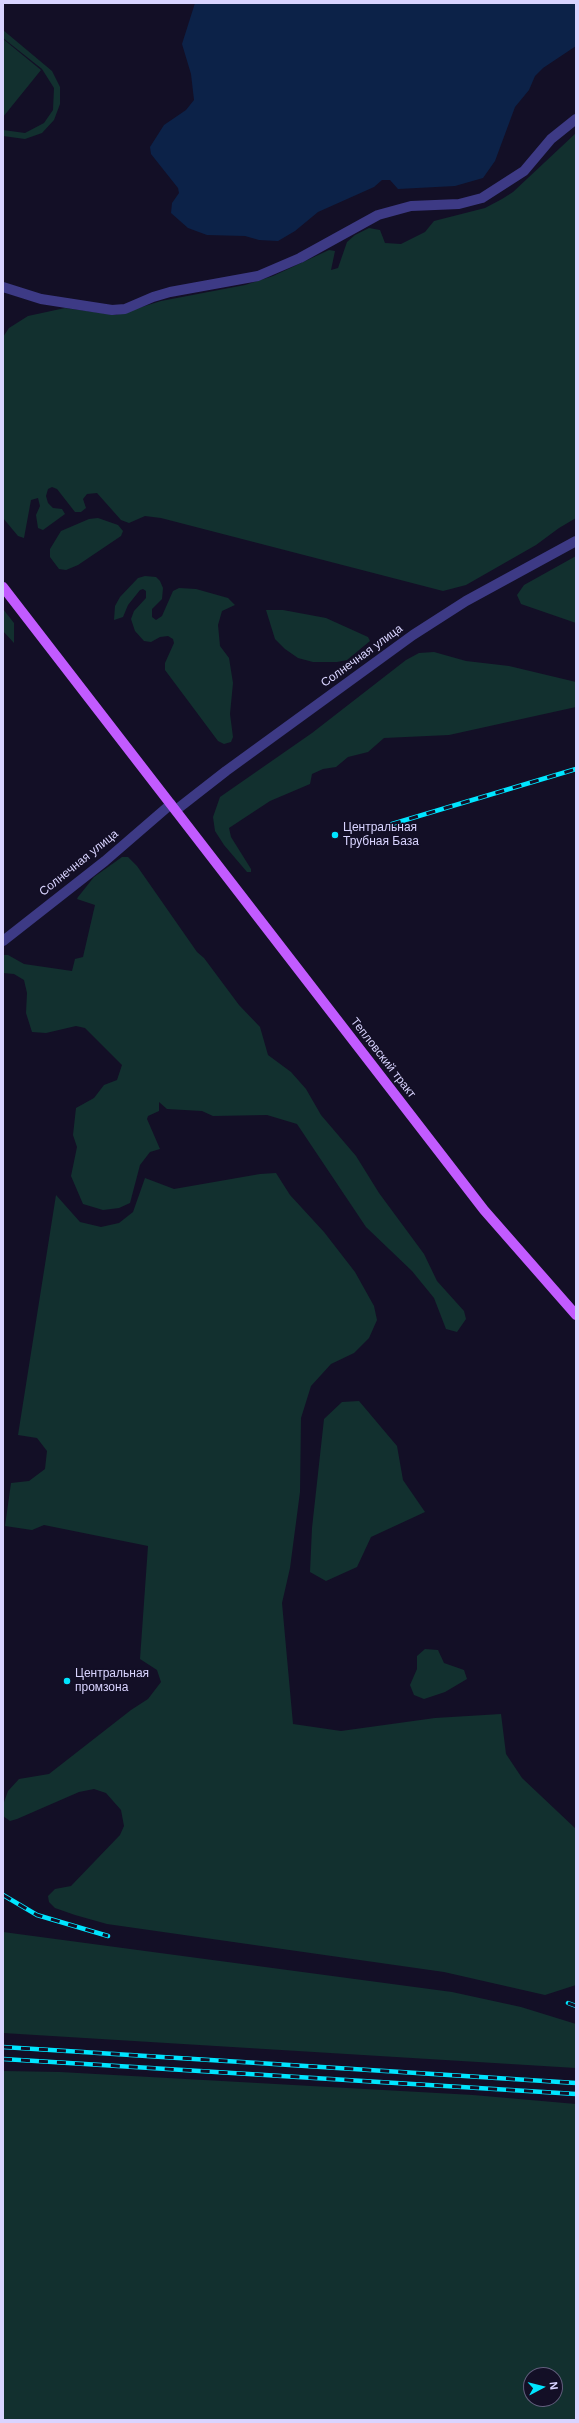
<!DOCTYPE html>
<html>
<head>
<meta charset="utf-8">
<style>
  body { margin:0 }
  #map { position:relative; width:579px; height:2423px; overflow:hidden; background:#130f26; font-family:Arial,sans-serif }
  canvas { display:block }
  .frame { position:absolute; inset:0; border:4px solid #d9d4ff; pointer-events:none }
  .north { position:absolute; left:523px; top:2367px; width:40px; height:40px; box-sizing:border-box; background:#130f26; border:1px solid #625e7d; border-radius:50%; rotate:83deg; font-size:11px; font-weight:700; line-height:16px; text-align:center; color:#d9d4ff }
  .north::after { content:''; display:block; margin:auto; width:14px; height:18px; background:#00e5ff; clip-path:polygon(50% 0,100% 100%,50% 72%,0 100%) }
</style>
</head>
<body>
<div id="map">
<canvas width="579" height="2423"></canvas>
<div class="frame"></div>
<div class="north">N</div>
</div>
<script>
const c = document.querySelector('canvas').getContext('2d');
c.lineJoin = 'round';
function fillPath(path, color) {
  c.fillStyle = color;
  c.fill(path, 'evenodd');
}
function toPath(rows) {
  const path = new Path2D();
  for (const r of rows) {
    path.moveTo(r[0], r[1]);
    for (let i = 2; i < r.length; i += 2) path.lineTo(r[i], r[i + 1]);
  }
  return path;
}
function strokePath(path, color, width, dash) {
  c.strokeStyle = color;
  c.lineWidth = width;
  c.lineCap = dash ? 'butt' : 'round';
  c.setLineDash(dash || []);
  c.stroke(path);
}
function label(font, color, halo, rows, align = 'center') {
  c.font = font + ' Arial,sans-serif';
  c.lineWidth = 3;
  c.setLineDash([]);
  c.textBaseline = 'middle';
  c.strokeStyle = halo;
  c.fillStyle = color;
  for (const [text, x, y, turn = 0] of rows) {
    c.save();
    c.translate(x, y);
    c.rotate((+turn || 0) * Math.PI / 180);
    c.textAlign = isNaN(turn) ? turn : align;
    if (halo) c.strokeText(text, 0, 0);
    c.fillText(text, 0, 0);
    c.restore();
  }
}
fillPath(toPath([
  [3,30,52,71,60,87,60,104,54,120,42,133,25,139,3,136,3,130,25,133,44,123,53,110,54,88,42,69,3,38],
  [3,39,41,70,3,117],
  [576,133,576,518,559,528,536,545,466,585,443,591,161,518,145,516,129,523,121,520,97,493,87,494,83,499,86,508,81,512,75,512,57,489,52,487,48,489,46,496,48,503,53,508,62,509,65,514,43,530,38,528,36,515,40,506,38,498,31,500,24,538,18,536,3,518,3,337,9,328,28,316,65,308,116,315,161,301,245,285,273,276,329,250,335,251,331,270,338,268,347,242,355,235,369,228,380,230,385,243,401,244,425,232,434,221,485,208,502,199,513,192],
  [98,518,118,525,123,531,121,536,78,565,66,570,59,569,50,557,50,549,61,531,89,519],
  [576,556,576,623,521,604,517,595,524,585],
  [145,576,156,577,160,581,163,588,162,599,152,609,152,617,156,620,162,616,173,591,179,588,196,589,228,598,235,605,222,611,218,625,220,646,229,658,233,683,230,714,233,737,231,742,224,744,218,741,165,670,165,663,174,643,173,639,168,636,160,637,151,642,144,641,135,631,131,619,134,611,146,598,146,591,143,589,140,590,128,605,123,617,114,620,115,606,120,597,138,578],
  [3,609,14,623,14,643,3,631],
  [266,610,283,610,326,618,368,637,370,641,347,660,337,662,313,662,298,658,285,649,275,639],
  [434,652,466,661,509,666,576,682,576,707,449,735,384,738,368,752,348,757,336,767,323,769,312,774,310,784,270,801,229,828,231,837,251,869,251,872,247,872,224,845,215,831,213,817,220,797,312,733,406,660,419,653],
  [122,857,128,857,137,866,197,952,204,958,239,1005,260,1027,268,1055,291,1072,306,1089,321,1115,356,1156,379,1193,424,1254,437,1281,464,1311,466,1319,457,1332,446,1329,434,1298,412,1271,366,1227,297,1124,267,1115,213,1116,202,1111,167,1109,159,1102,159,1111,148,1116,147,1119,160,1149,150,1152,140,1165,130,1203,119,1208,103,1210,83,1204,71,1176,77,1147,73,1135,76,1108,94,1098,104,1085,117,1080,122,1065,85,1028,76,1026,46,1033,32,1032,26,1013,27,993,24,980,14,974,3,973,3,955,8,955,24,964,72,971,75,959,83,957,95,905,77,899,78,897,94,877],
  [276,1173,290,1195,324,1232,355,1272,374,1306,377,1320,369,1338,354,1353,331,1364,311,1386,301,1418,300,1492,290,1568,282,1603,293,1724,341,1731,435,1718,501,1714,506,1754,522,1778,576,1829,576,1985,545,1995,444,1972,107,1924,75,1915,55,1908,49,1902,48,1896,55,1889,71,1886,120,1835,124,1826,121,1810,106,1793,94,1789,79,1792,17,1819,10,1821,3,1816,3,1805,8,1791,19,1779,49,1774,131,1710,148,1699,161,1682,157,1670,140,1659,148,1546,44,1525,32,1530,5,1526,11,1483,29,1481,45,1469,47,1451,37,1438,18,1435,56,1195,80,1222,101,1227,119,1223,133,1212,145,1178,174,1189,260,1174],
  [359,1401,397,1446,403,1480,425,1512,371,1537,357,1567,326,1581,310,1572,312,1528,324,1419,342,1402],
  [425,1649,438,1650,444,1663,464,1670,467,1679,445,1692,424,1699,414,1695,410,1685,417,1669,417,1656],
  [3,1932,452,1992,521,2007,576,2024,576,2068,3,2033],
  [3,2071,60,2072,473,2095,576,2104,576,2420,3,2420],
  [531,2375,555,2375,555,2399,531,2399]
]), '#12302f');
fillPath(toPath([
  [195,3,576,3,576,46,543,68,535,76,529,90,515,107,495,161,483,178,455,186,398,189,390,180,382,180,374,187,318,212,295,231,278,241,259,240,245,236,207,235,188,228,171,213,172,203,179,193,178,188,151,154,150,147,164,125,186,110,194,100,191,74,182,44]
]), '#0c2248');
strokePath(toPath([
  [3,287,41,299,112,310,125,309,153,297,170,292,258,276,300,258,378,215,411,206,459,204,482,198,524,171,551,139,576,119],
  [176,810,226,771,413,635,466,601,576,541],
  [3,941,105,861,171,804]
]), '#3d3a85', 10);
strokePath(toPath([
  [3,587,484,1210,576,1315]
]), '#c25bff', 10);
const rail = toPath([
  [392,824,576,769],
  [3,1895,37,1915,108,1936],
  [568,2003,576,2006],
  [3,2047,576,2083],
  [3,2059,576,2094]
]);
strokePath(rail, '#00e5ff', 4.5);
strokePath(rail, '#130f26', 3, [9]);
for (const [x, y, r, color] of [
  [335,835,4,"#00e5ff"],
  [67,1681,4,"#00e5ff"]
]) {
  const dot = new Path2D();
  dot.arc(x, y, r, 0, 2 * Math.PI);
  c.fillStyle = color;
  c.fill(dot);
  strokePath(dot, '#130f26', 1.5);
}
label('12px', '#d9d4ff', '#130f26', [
  ["Солнечная улица",362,656,-36],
  ["Солнечная улица",79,863,-39],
  ["Тепловский тракт",383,1058,52]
]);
label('12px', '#d9d4ff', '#130f26', [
  ["Центральная",343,828],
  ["Трубная База",343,842],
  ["Центральная",75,1674],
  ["промзона",75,1688]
], 'left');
</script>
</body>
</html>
